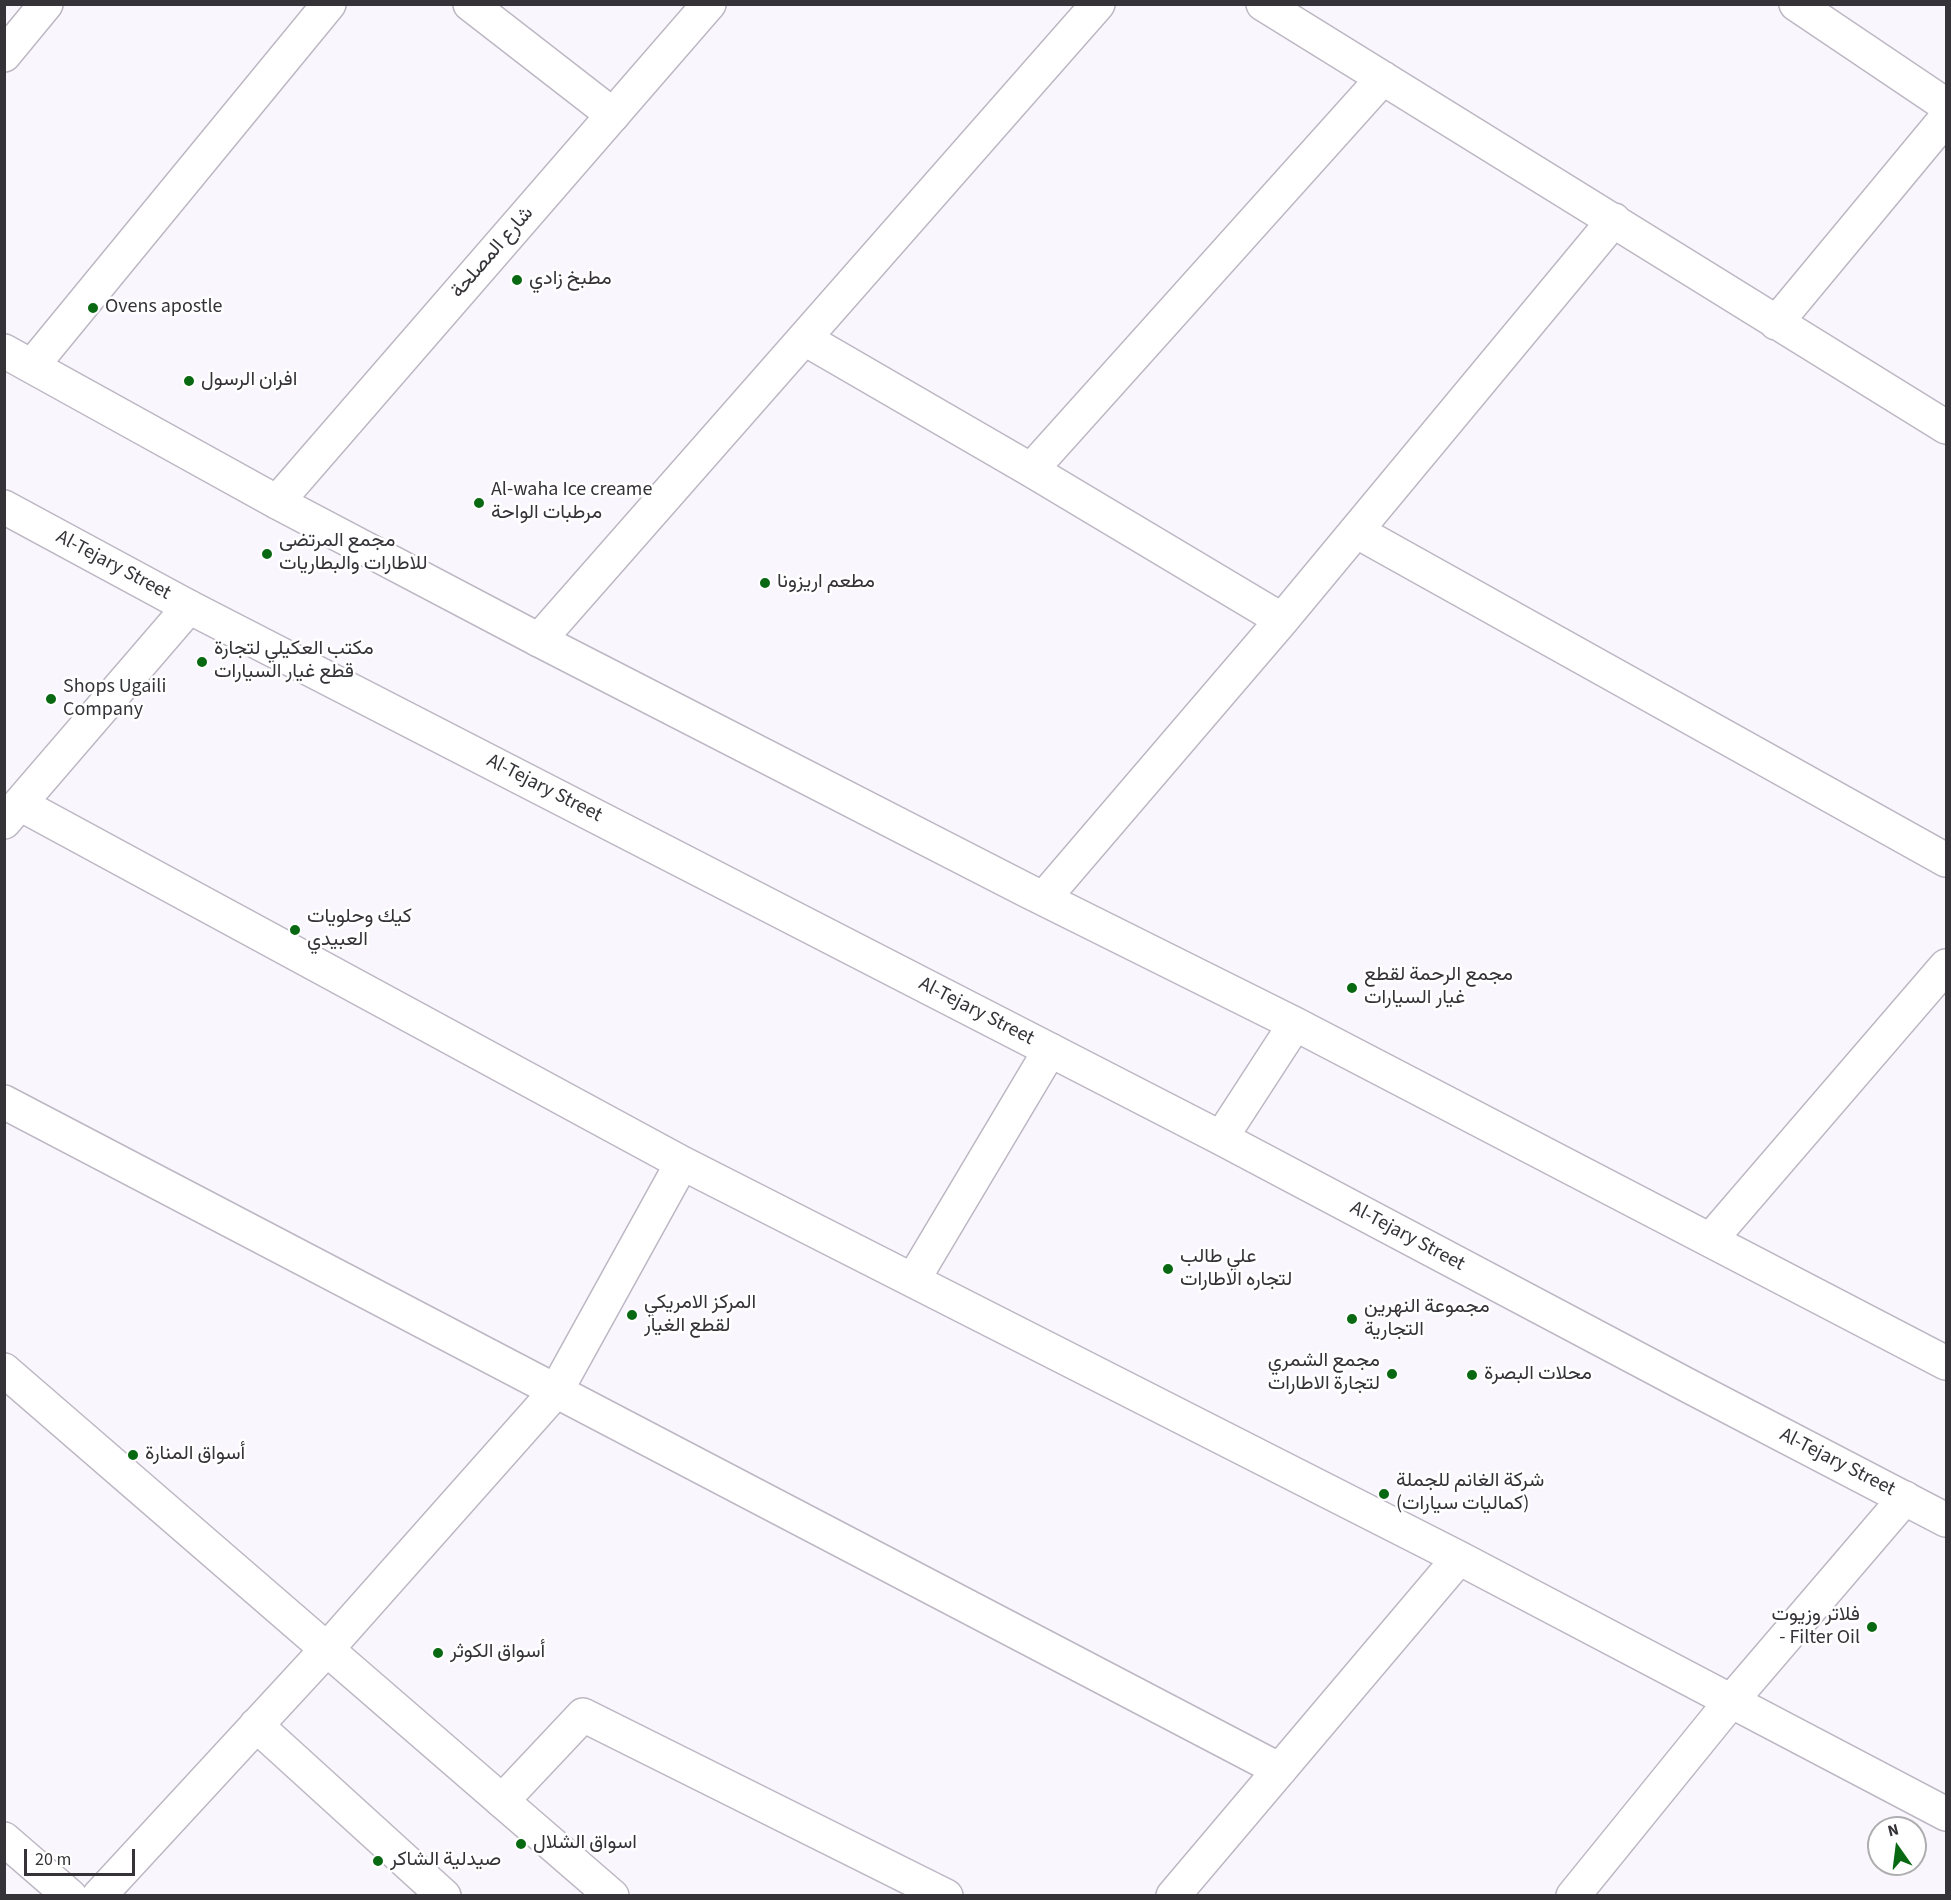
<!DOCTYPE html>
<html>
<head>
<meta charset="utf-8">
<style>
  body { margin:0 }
  #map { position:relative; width:1951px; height:1900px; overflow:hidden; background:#faf6fe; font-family:"Source Sans 3",sans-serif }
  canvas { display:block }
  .frame { position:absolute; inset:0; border:6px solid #353338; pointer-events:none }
  .north { position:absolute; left:1867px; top:1816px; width:60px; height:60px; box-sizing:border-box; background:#fff; border:2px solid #aeadaf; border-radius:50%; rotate:346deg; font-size:16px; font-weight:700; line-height:24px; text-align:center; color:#353338 }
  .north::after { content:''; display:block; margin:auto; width:21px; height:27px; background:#096913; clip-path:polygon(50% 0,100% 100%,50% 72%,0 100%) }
  .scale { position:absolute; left:24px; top:1849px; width:111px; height:27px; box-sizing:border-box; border:3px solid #353338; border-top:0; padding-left:8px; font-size:18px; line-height:21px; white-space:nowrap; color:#353338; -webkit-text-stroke:4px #fff; paint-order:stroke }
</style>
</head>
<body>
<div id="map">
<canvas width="1951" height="1900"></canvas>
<div class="frame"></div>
<div class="north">N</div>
<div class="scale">20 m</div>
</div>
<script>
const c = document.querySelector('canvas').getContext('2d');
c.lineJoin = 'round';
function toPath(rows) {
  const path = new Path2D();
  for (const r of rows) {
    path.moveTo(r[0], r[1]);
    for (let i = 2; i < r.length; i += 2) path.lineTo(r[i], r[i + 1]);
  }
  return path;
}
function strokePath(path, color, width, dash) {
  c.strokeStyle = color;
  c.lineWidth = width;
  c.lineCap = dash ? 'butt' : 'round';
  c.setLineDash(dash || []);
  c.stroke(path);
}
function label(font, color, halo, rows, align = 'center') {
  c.font = font + ' "Source Sans 3",Vazirmatn,sans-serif';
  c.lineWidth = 5;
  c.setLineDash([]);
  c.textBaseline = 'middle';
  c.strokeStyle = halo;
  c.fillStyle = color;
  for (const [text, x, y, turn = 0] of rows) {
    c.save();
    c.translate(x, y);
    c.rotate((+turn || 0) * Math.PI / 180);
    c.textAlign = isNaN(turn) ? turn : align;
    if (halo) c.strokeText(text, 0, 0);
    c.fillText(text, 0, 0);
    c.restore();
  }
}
const street = toPath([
  [470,4,613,115],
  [1263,4,1946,427],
  [1796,4,1946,105],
  [4,55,46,4],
  [1776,323,1946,118],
  [805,339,1031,470,1282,620],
  [32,366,329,4],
  [1031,470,1383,78],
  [1356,531,1946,860],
  [539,640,1098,4],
  [20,804,682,1163,1459,1558,1946,1814],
  [1044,898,1282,620,1614,220],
  [4,1102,1280,1770],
  [1711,1239,1946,966],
  [913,1280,1050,1050],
  [256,1725,444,1896],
  [502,1801,583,1715,946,1896],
  [4,1839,70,1896],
  [99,1896,327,1649,556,1391,682,1163],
  [1173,1896,1459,1558]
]);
const secondary = toPath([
  [277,502,709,4],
  [4,822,189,607],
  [4,1370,612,1896],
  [1573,1896,1732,1700,1905,1498]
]);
const primary = toPath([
  [4,351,277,502,539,640,1026,890,1295,1024,1946,1363],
  [4,507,189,607,1221,1138,1685,1384,1946,1520],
  [1221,1138,1295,1024]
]);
strokePath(street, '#bdb7c3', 36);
strokePath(secondary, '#bdb7c3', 36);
strokePath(primary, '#bdb7c3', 36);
strokePath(street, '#fff', 33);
strokePath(secondary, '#fff', 33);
strokePath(primary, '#fff', 33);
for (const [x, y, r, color] of [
  [517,280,6,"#096913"],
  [93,308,6,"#096913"],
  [189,381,6,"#096913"],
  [479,503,6,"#096913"],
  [267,554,6,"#096913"],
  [765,583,6,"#096913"],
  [202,662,6,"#096913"],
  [51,699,6,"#096913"],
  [295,930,6,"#096913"],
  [1352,988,6,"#096913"],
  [1168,1269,6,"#096913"],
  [632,1315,6,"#096913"],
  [1352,1319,6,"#096913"],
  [1392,1374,6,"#096913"],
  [1472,1375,6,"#096913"],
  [133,1455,6,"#096913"],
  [1384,1494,6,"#096913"],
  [1872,1627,6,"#096913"],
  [438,1653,6,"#096913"],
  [521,1844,6,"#096913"],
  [378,1861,6,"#096913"]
]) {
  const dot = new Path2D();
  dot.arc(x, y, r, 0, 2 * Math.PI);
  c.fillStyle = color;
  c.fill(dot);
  strokePath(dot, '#fff', 2);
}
label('20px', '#353338', '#fff', [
  ["شارع المصلحة",493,253,-49],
  ["Al-Tejary Street",113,566,28],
  ["Al-Tejary Street",544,789,27],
  ["Al-Tejary Street",976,1012,27],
  ["Al-Tejary Street",1407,1237,28],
  ["Al-Tejary Street",1837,1463,27]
]);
label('20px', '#353338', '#fff', [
  ["مطبخ زادي",529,280],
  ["Ovens apostle",105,308],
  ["افران الرسول",201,381],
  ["Al-waha Ice creame",491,491],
  ["مرطبات الواحة",491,514],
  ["مجمع المرتضى",279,542],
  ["للاطارات والبطاريات",279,565],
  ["مطعم اريزونا",777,583],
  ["مكتب العكيلي لتجارة",214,650],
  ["قطع غيار السيارات",214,673],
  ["Shops Ugaili",63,688],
  ["Company",63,711],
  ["كيك وحلويات",307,918],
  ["العبيدي",307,941],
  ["مجمع الرحمة لقطع",1364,976],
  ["غيار السيارات",1364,999],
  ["علي طالب",1180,1258],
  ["لتجاره الاطارات",1180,1281],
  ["المركز الامريكي",644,1304],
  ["لقطع الغيار",644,1327],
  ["مجموعة النهرين",1364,1308],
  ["التجارية",1364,1331],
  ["مجمع الشمري",1380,1362,"right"],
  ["لتجارة الاطارات",1380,1385,"right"],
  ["محلات البصرة",1484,1375],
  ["أسواق المنارة",145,1455],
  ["شركة الغانم للجملة",1396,1482],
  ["(كماليات سيارات)",1396,1505],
  ["فلاتر وزيوت",1860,1616,"right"],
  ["- Filter Oil",1860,1639,"right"],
  ["أسواق الكوثر",450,1653],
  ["اسواق الشلال",533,1844],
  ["صيدلية الشاكر",390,1861]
], 'left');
</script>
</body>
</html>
